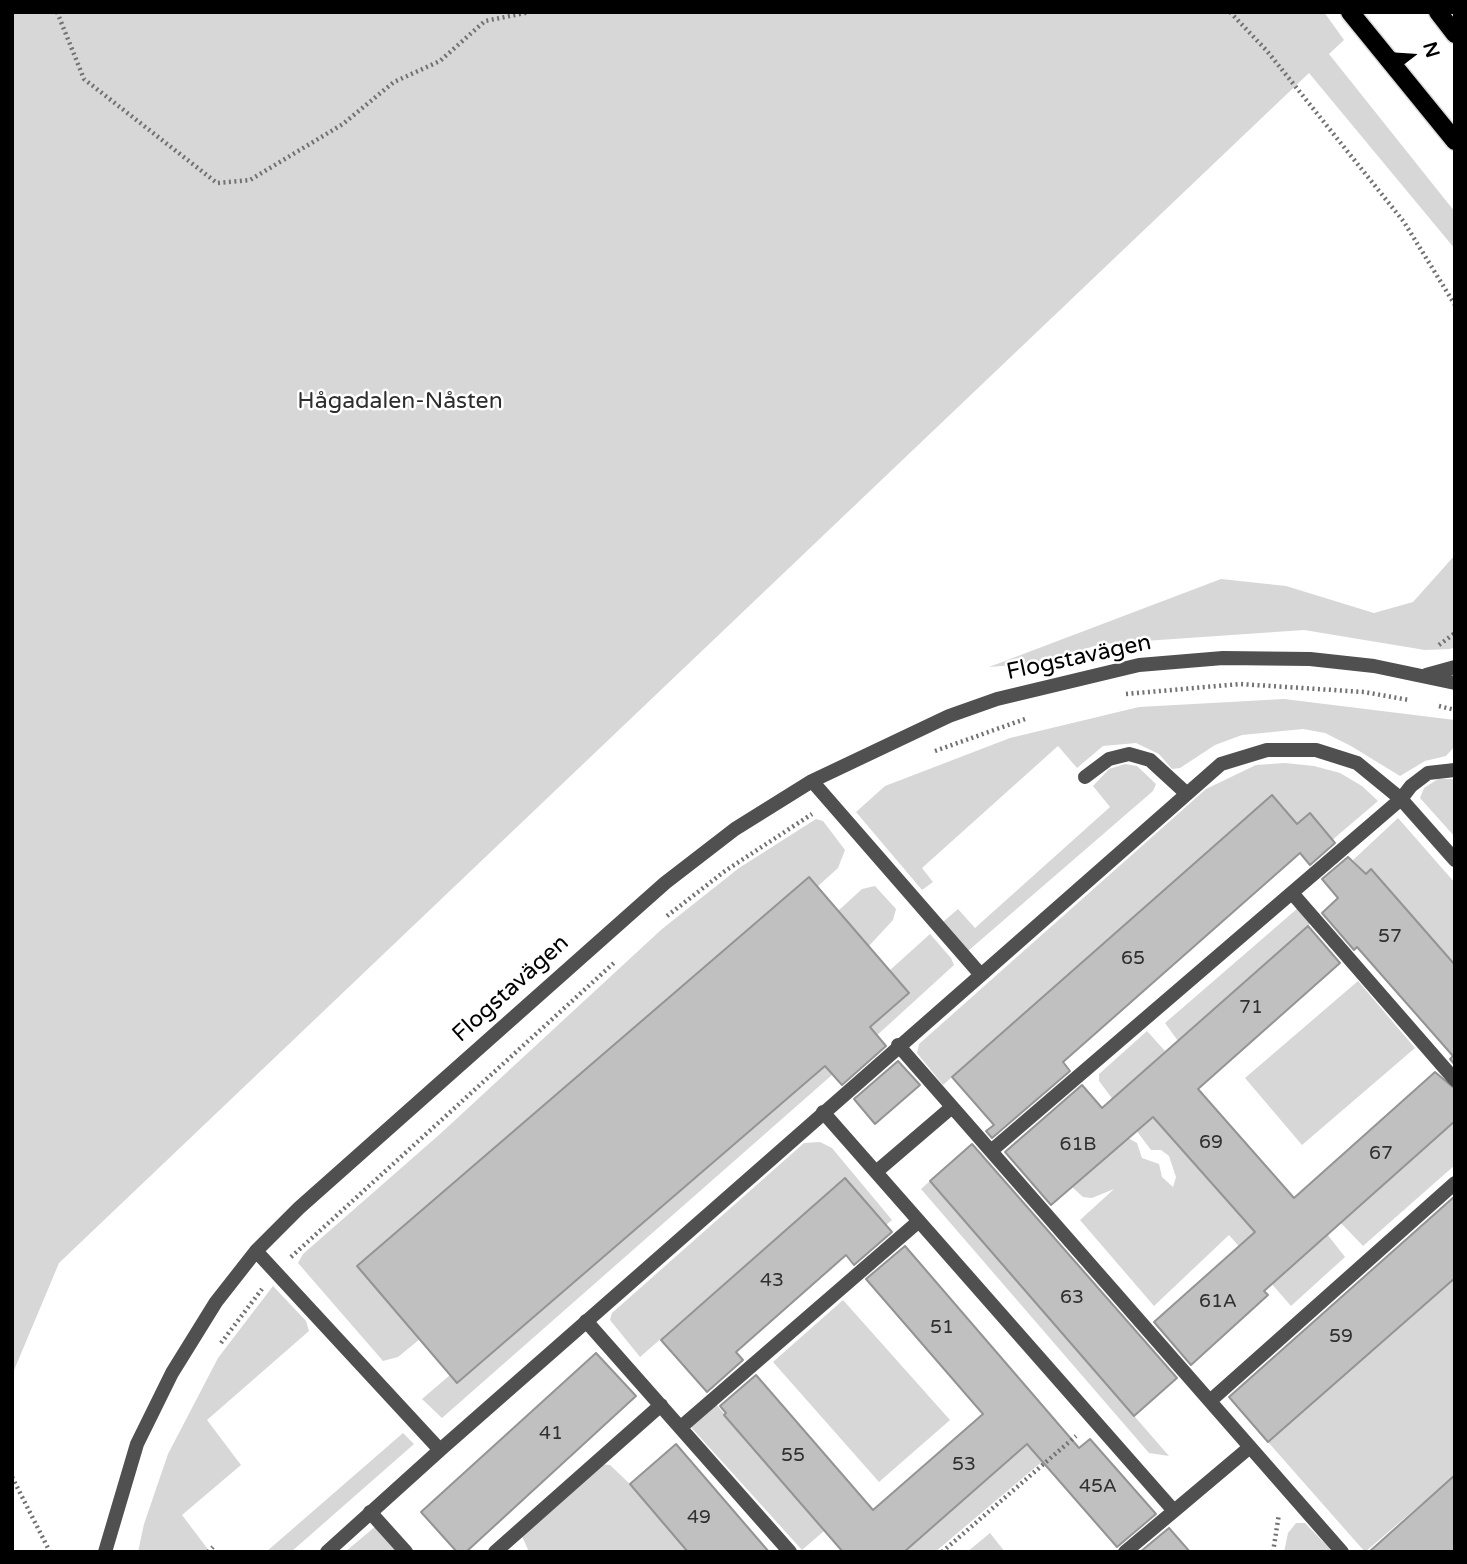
<!DOCTYPE html>
<html>
<head>
<meta charset="utf-8">
<style>
  body { margin:0 }
  #map { position:relative; width:1467px; height:1564px; overflow:hidden; background:#fff; font-family:"Varela Round",sans-serif }
  canvas { display:block }
  .frame { position:absolute; inset:0; border:14px solid #000; pointer-events:none }
  .north { position:absolute; left:1376px; top:21px; width:70px; height:70px; -webkit-text-stroke:5px #fff; paint-order:stroke; rotate:73deg; font-size:19px; font-weight:700; line-height:28px; text-align:center; color:#000 }
  .north::after { content:''; display:block; margin:auto; width:24px; height:32px; background:#000; clip-path:polygon(50% 0,100% 100%,50% 72%,0 100%) }
</style>
</head>
<body>
<div id="map">
<canvas width="1467" height="1564"></canvas>
<div class="frame"></div>
<div class="north">N</div>
</div>
<script>
const c = document.querySelector('canvas').getContext('2d');
c.lineJoin = 'round';
function fillPath(path, color) {
  c.fillStyle = color;
  c.fill(path, 'evenodd');
}
function toPath(rows) {
  const path = new Path2D();
  for (const r of rows) {
    path.moveTo(r[0], r[1]);
    for (let i = 2; i < r.length; i += 2) path.lineTo(r[i], r[i + 1]);
  }
  return path;
}
function strokePath(path, color, width, dash) {
  c.strokeStyle = color;
  c.lineWidth = width;
  c.lineCap = dash ? 'butt' : 'round';
  c.setLineDash(dash || []);
  c.stroke(path);
}
function label(font, color, halo, rows, align = 'center') {
  c.font = font + ' "Varela Round",sans-serif';
  c.lineWidth = 5;
  c.setLineDash([]);
  c.textBaseline = 'middle';
  c.strokeStyle = halo;
  c.fillStyle = color;
  for (const [text, x, y, turn = 0] of rows) {
    c.save();
    c.translate(x, y);
    c.rotate((+turn || 0) * Math.PI / 180);
    c.textAlign = isNaN(turn) ? turn : align;
    if (halo) c.strokeText(text, 0, 0);
    c.fillText(text, 0, 0);
    c.restore();
  }
}
fillPath(toPath([
  [12,12,1324,12,1344,40,1329,54,1455,212,1455,249,1309,73,59,1263,12,1375],
  [1455,555,1455,647,1450,649,1425,650,1304,630,1101,644,1040,663,989,667,1221,579,1286,586,1374,613,1413,602],
  [1284,699,1455,720,1455,746,1446,756,1425,761,1400,776,1351,746,1325,733,1303,729,1242,735,1215,745,1180,768,1172,769,1159,754,1136,743,1103,746,1077,768,1058,746,922,868,933,882,922,890,856,812,885,786,1010,738,1139,707],
  [1285,763,1314,766,1340,773,1362,786,1378,801,1331,841,1310,814,1297,824,1272,795,943,1085,917,1053,919,1044,1206,789,1256,765],
  [1125,764,1137,766,1156,784,1153,791,968,951,943,922,958,909,975,928,1110,807,1093,786,1109,769],
  [1438,779,1455,779,1455,837,1420,798,1424,788],
  [1398,818,1455,883,1455,965,1372,870,1366,874,1353,860],
  [816,819,823,821,845,850,838,868,817,887,808,877,357,1266,420,1339,398,1357,383,1361,298,1263,303,1254,440,1134,662,929,739,868],
  [875,886,896,909,893,920,869,946,838,911,862,889],
  [1298,908,1311,923,1178,1041,1165,1023],
  [930,934,951,958,954,965,874,1038,442,1418,422,1399,450,1375,458,1383,909,994,889,971],
  [1358,981,1415,1048,1302,1145,1245,1078],
  [1147,1031,1165,1051,1126,1087,1288,1269,1327,1234,1345,1257,1291,1306,1229,1235,1154,1306,1080,1220,1114,1189,1092,1198,1083,1197,1072,1187,1128,1138,1137,1143,1142,1158,1159,1164,1162,1177,1173,1187,1176,1177,1169,1156,1161,1150,1151,1150,1099,1081,1099,1074],
  [1455,1121,1455,1165,1363,1246,1341,1223],
  [820,1142,832,1148,892,1220,886,1225,845,1178,640,1357,610,1320,612,1313,804,1143],
  [930,1181,1169,1456,1149,1453,921,1189],
  [1455,1278,1455,1475,1365,1552,1268,1442],
  [273,1286,306,1321,309,1331,207,1420,241,1465,182,1515,210,1552,138,1552,144,1524,168,1454,218,1358],
  [843,1300,950,1420,879,1482,773,1362],
  [715,1403,824,1531,802,1550,689,1425],
  [1055,1420,1070,1438,935,1552,904,1552],
  [403,1433,414,1444,291,1552,266,1552],
  [600,1464,610,1465,630,1484,688,1552,529,1552,521,1534],
  [1296,1523,1305,1523,1333,1552,1284,1552,1288,1533],
  [377,1525,399,1552,345,1552],
  [990,1533,1005,1552,967,1552]
]), '#d7d7d7');
const building = toPath([
  [1272,795,1297,824,1310,813,1335,843,1310,865,1300,853,1063,1062,1070,1071,992,1138,986,1131,994,1125,952,1077,1272,795],
  [1348,857,1366,874,1371,869,1455,965,1455,1065,1450,1059,1453,1056,1357,947,1354,950,1322,913,1338,898,1322,879,1348,857],
  [809,877,909,993,870,1027,886,1046,842,1085,825,1066,457,1383,357,1266,809,877],
  [1308,926,1340,963,1198,1089,1294,1198,1435,1072,1455,1089,1455,1121,1264,1291,1268,1295,1191,1365,1154,1322,1255,1232,1153,1117,1051,1205,1005,1152,1082,1085,1102,1108,1308,926],
  [898,1061,920,1085,875,1124,854,1099,898,1061],
  [972,1144,1177,1378,1134,1416,930,1181,972,1144],
  [845,1178,892,1232,854,1265,846,1255,736,1352,743,1360,707,1392,661,1340,845,1178],
  [1455,1196,1455,1278,1268,1442,1229,1397,1455,1196],
  [905,1246,1079,1448,1090,1439,1156,1514,1117,1547,1027,1444,904,1552,843,1552,724,1415,726,1413,720,1406,756,1375,873,1510,983,1414,866,1279,905,1246],
  [596,1353,636,1396,466,1552,457,1552,421,1512,596,1353],
  [676,1444,769,1552,688,1552,630,1484,676,1444],
  [1455,1475,1455,1552,1369,1552,1455,1475],
  [1169,1528,1190,1552,1140,1552,1169,1528]
]);
fillPath(building, '#c0c0c0');
strokePath(building, '#949494', 2);
const primary = toPath([
  [1350,12,1455,141],
  [1438,12,1455,34]
]);
strokePath(primary, '#dbdbdb', 21);
strokePath(toPath([
  [57,12,84,79,217,183,250,180,343,124,394,82,440,61,485,21,530,12],
  [1230,12,1267,51,1404,222,1455,305],
  [1439,645,1455,633],
  [1126,694,1240,684,1364,692,1409,700],
  [1439,706,1455,710],
  [935,751,1025,719],
  [667,916,725,871,812,814],
  [291,1257,616,961],
  [221,1343,262,1289],
  [12,1477,50,1552],
  [208,1552,213,1547],
  [942,1552,1076,1436],
  [1273,1552,1279,1514]
]), '#727272', 4.5, [2, 3.5]);
strokePath(toPath([
  [1426,675,1455,667],
  [1085,777,1109,759,1129,754,1150,760,1186,793],
  [1292,893,1455,1080],
  [898,1045,1342,1552],
  [823,1112,1174,1511,1125,1552],
  [991,1151,1401,799,1411,786,1428,773,1455,770],
  [876,1172,952,1107],
  [586,1321,790,1552],
  [1210,1401,1455,1183],
  [681,1427,919,1221],
  [1174,1511,1250,1447],
  [370,1512,406,1552],
  [495,1552,661,1405]
]), '#505050', 14);
strokePath(toPath([
  [981,975,1221,764,1267,750,1316,750,1357,763,1401,799,1455,860],
  [256,1251,440,1450,327,1552],
  [440,1450,981,975,812,781],
  [105,1552,137,1444,172,1373,216,1302,256,1251,299,1208,665,883,735,829,812,781,949,716,997,699,1139,665,1223,658,1310,659,1374,666,1455,683]
]), '#505050', 14);
strokePath(primary, '#000', 18);
label('19px', '#303030', null, [
  ["57",1390,937],
  ["65",1133,959],
  ["71",1251,1008],
  ["69",1211,1143],
  ["61B",1078,1145],
  ["67",1381,1154],
  ["43",772,1281],
  ["63",1072,1298],
  ["61A",1218,1302],
  ["51",942,1328],
  ["59",1341,1337],
  ["41",551,1434],
  ["55",793,1456],
  ["53",964,1465],
  ["45A",1098,1487],
  ["49",699,1518]
]);
label('23px', '#2e2e2e', '#fff', [
  ["Hågadalen-Nåsten",400,402]
]);
label('23px', '#000', '#fff', [
  ["Flogstavägen",1079,658,-12],
  ["Flogstavägen",511,989,-42]
]);
</script>
</body>
</html>
